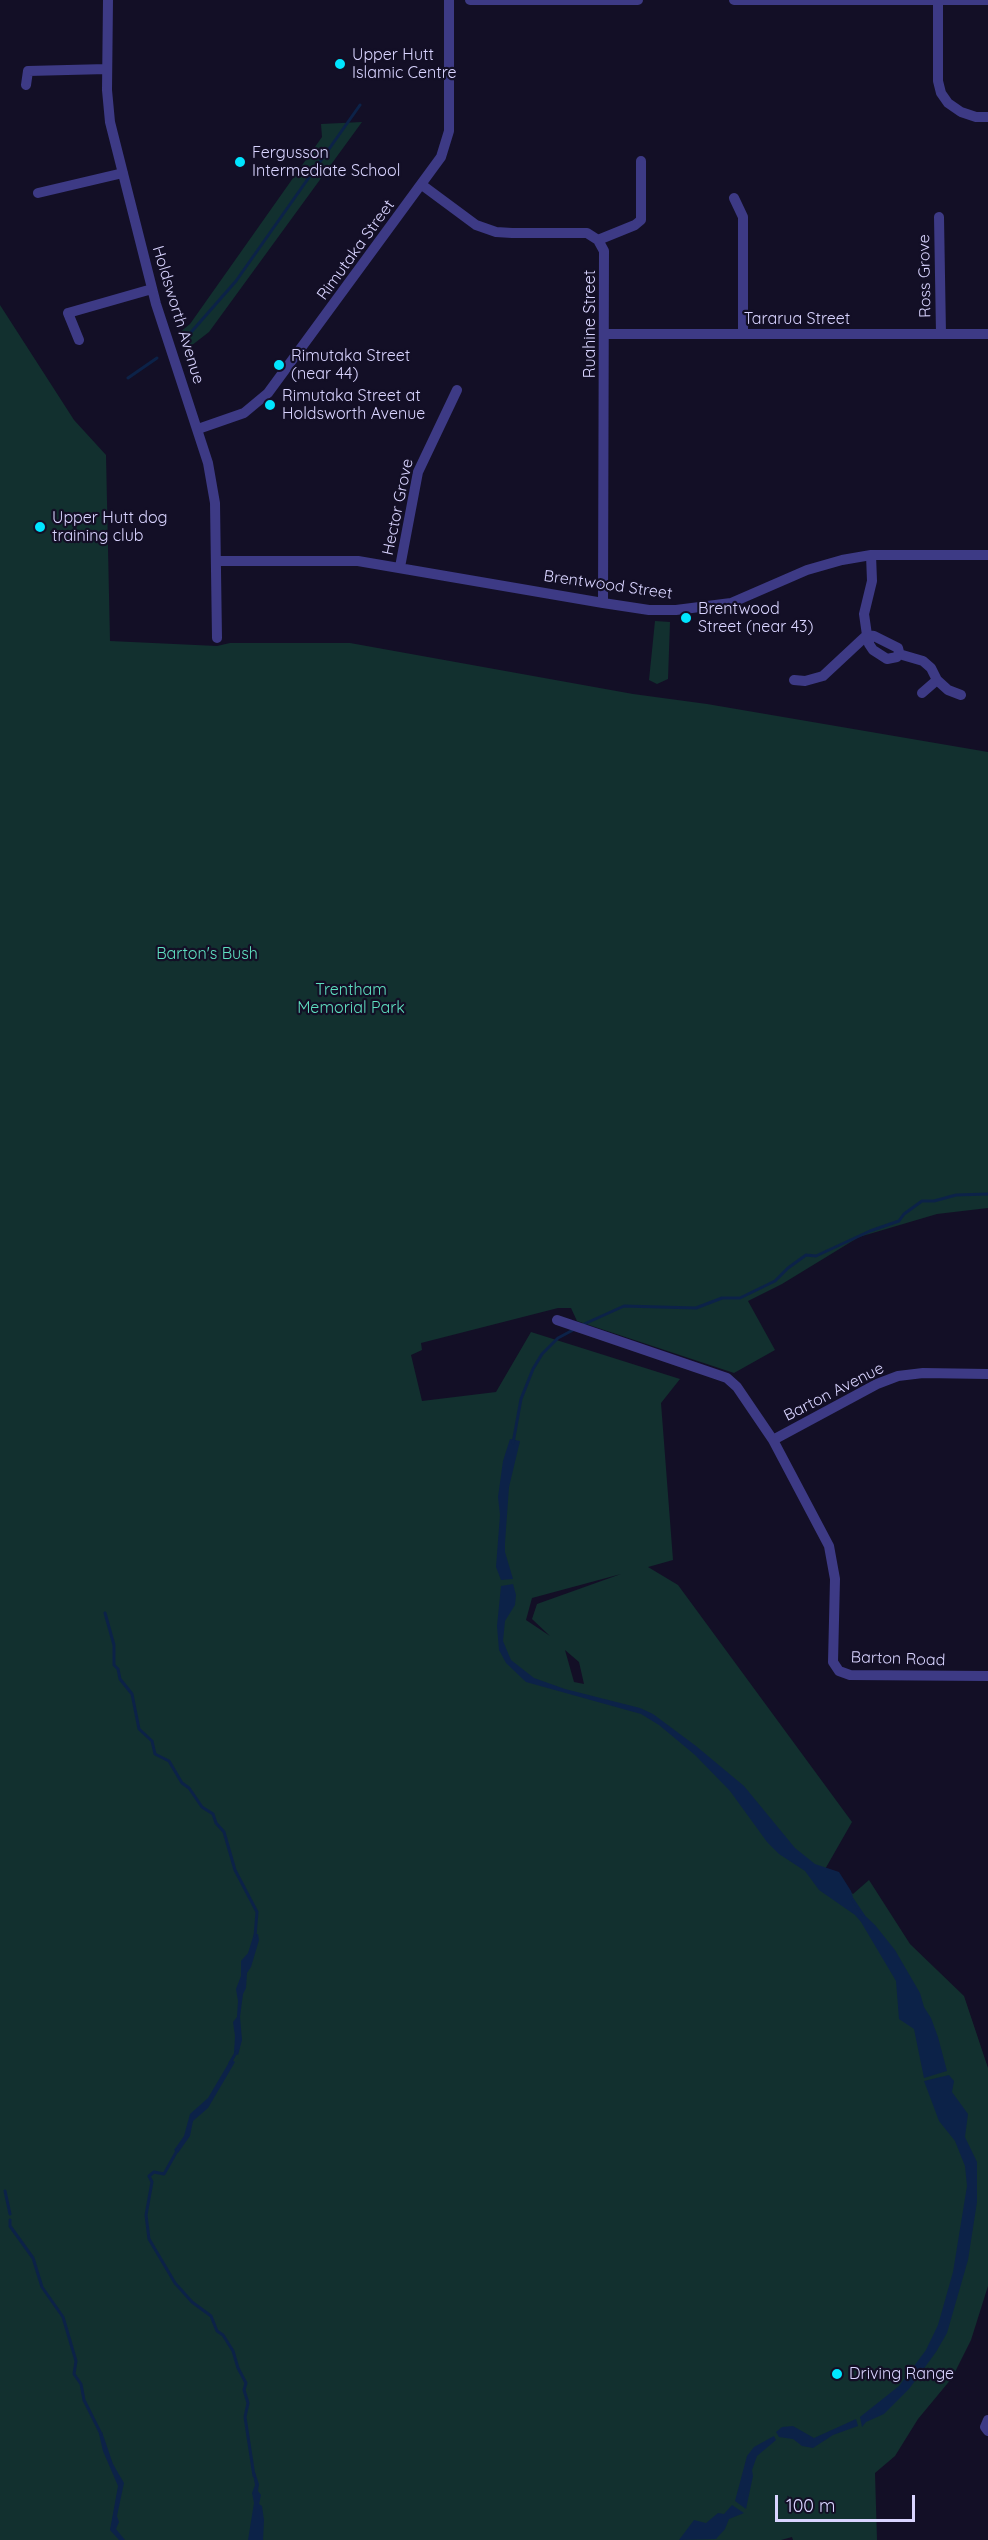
<!DOCTYPE html>
<html>
<head>
<meta charset="utf-8">
<style>
  body { margin:0 }
  #map { position:relative; width:988px; height:2540px; overflow:hidden; background:#130f26; font-family:Quicksand,sans-serif }
  canvas { display:block }
  .scale { position:absolute; left:775px; top:2495px; width:140px; height:27px; box-sizing:border-box; border:3px solid #d9d4ff; border-top:0; padding-left:8px; font-size:18px; line-height:21px; white-space:nowrap; color:#d9d4ff; -webkit-text-stroke:4px #130f26; paint-order:stroke }
</style>
</head>
<body>
<div id="map">
<canvas width="988" height="2540"></canvas>
<div class="scale">100 m</div>
</div>
<script>
const c = document.querySelector('canvas').getContext('2d');
c.lineJoin = 'round';
function fillPath(path, color) {
  c.fillStyle = color;
  c.fill(path, 'evenodd');
}
function toPath(rows) {
  const path = new Path2D();
  for (const r of rows) {
    path.moveTo(r[0], r[1]);
    for (let i = 2; i < r.length; i += 2) path.lineTo(r[i], r[i + 1]);
  }
  return path;
}
function strokePath(path, color, width, dash) {
  c.strokeStyle = color;
  c.lineWidth = width;
  c.lineCap = dash ? 'butt' : 'round';
  c.setLineDash(dash || []);
  c.stroke(path);
}
function label(font, color, halo, rows, align = 'center') {
  c.font = font + ' Quicksand,sans-serif';
  c.lineWidth = 4.5;
  c.setLineDash([]);
  c.textBaseline = 'middle';
  c.strokeStyle = halo;
  c.fillStyle = color;
  for (const [text, x, y, turn = 0] of rows) {
    c.save();
    c.translate(x, y);
    c.rotate((+turn || 0) * Math.PI / 180);
    c.textAlign = isNaN(turn) ? turn : align;
    if (halo) c.strokeText(text, 0, 0);
    c.fillText(text, 0, 0);
    c.restore();
  }
}
fillPath(toPath([
  [362,122,209,332,187,349,180,332,190,324,322,137,321,124],
  [0,305,74,420,106,455,110,641,217,646,230,643,350,643,633,694,707,704,988,752,988,1208,937,1214,859,1237,782,1284,748,1301,775,1350,734,1373,577,1321,571,1308,558,1308,421,1343,422,1350,411,1355,422,1401,496,1392,531,1332,680,1379,661,1403,673,1560,648,1567,678,1585,852,1822,824,1871,853,1894,869,1880,910,1944,964,1996,988,2068,988,2286,971,2340,952,2378,918,2419,895,2456,875,2473,877,2540,793,2540,792,2537,781,2540,0,2540],
  [621,1574,537,1604,532,1619,550,1636,526,1620,532,1598],
  [565,1650,579,1662,584,1684,574,1682],
  [655,621,670,622,668,679,657,684,649,680]
]), '#12302f');
fillPath(toPath([
  [510,1439,520,1441,509,1487,505,1543,505,1552,513,1579,501,1580,496,1567,500,1515,498,1497,503,1461],
  [513,1584,516,1595,515,1605,505,1621,503,1641,511,1660,534,1678,565,1689,640,1708,653,1714,696,1746,744,1786,795,1848,815,1864,839,1872,851,1891,856,1907,875,1925,895,1950,920,1993,924,2007,931,2018,938,2037,947,2071,924,2078,914,2029,899,2019,896,1981,861,1922,855,1915,819,1890,805,1871,779,1854,767,1842,730,1791,695,1755,659,1725,641,1714,526,1682,506,1663,499,1650,497,1626,501,1586],
  [254,1934,258,1934,259,1940,251,1967,247,1973,246,1988,243,1994,240,2017,242,2040,238,2055,234,2053,235,2036,233,2022,237,2017,238,2001,236,1989,241,1976,241,1961,248,1953],
  [231,2059,235,2062,208,2108,193,2121,190,2136,178,2153,174,2150,184,2136,190,2114,208,2098],
  [949,2075,954,2081,952,2092,968,2114,965,2137,977,2162,977,2202,968,2260,947,2333,936,2352,909,2389,884,2414,866,2422,862,2427,860,2417,899,2386,926,2350,938,2325,953,2272,967,2186,965,2166,955,2141,939,2121,924,2081],
  [856,2419,858,2426,833,2435,813,2448,802,2446,793,2439,779,2437,776,2432,782,2427,793,2426,814,2438],
  [102,2432,113,2464,124,2483,117,2516,119,2522,116,2529,125,2540,119,2540,110,2530,118,2486,103,2451,99,2434],
  [774,2436,776,2440,757,2456,752,2470,753,2476,746,2509,735,2501,747,2456,754,2447],
  [255,2472,259,2484,258,2491,261,2495,259,2504,262,2506,264,2520,263,2540,248,2540,254,2503,252,2493,255,2485,253,2474],
  [732,2505,744,2513,729,2519,725,2529,716,2539,679,2540,694,2520,706,2523,718,2513,724,2514]
]), '#0c2248');
strokePath(toPath([
  [186,338,236,281,360,105],
  [128,378,157,358],
  [582,1325,624,1306,696,1308,722,1298,740,1298,775,1281,788,1268,806,1255,816,1256,870,1231,899,1221,904,1214,922,1201,934,1201,956,1195,988,1194],
  [513,1443,521,1399,533,1369,542,1354,558,1338,573,1330],
  [105,1613,114,1645,114,1665,118,1669,120,1679,132,1694,139,1729,152,1741,155,1754,169,1761,182,1783,189,1788,202,1807,213,1814,216,1823,224,1832,235,1870,257,1912,255,1936],
  [853,1900,863,1915],
  [230,2063,237,2051],
  [178,2149,164,2174,154,2172,149,2176,152,2182,146,2215,149,2239,175,2283,192,2302,211,2316,217,2331,223,2335,233,2351,238,2368,246,2383,244,2390,248,2403,245,2417,254,2476],
  [5,2191,10,2214],
  [10,2220,10,2226,33,2258,42,2287,63,2317,76,2361,74,2374,81,2384,84,2400,101,2434]
]), '#0c2248', 3);
strokePath(toPath([
  [108,0,107,90,110,122,156,304,208,463,215,503,217,638],
  [470,0,638,0],
  [734,0,988,0],
  [938,0,938,81,941,93,948,103,961,112,976,117,988,117],
  [26,85,28,71,107,69],
  [422,185,476,225,496,232,512,233,587,233,598,240,604,251,603,603],
  [38,193,123,173],
  [734,198,743,217,743,334],
  [939,217,941,334],
  [598,240,635,225,641,220,641,161],
  [605,334,988,334],
  [79,340,68,313,152,289],
  [198,429,244,413,268,393,441,157,449,131,449,0],
  [217,561,358,561,603,603,649,610,676,610,731,603,807,570,842,560,871,555,988,555],
  [400,567,418,472,457,390],
  [869,637,869,644,873,650,887,659,897,657,899,652,898,648,874,636,867,635,864,614,872,581,871,555],
  [899,654,923,661,931,668,937,680,948,690,961,695],
  [794,680,805,681,823,676,867,635],
  [922,693,937,680],
  [557,1320,727,1378,737,1387,773,1440,877,1384,898,1376,923,1373,988,1374],
  [773,1440,829,1546,835,1579,833,1662,839,1671,850,1675,988,1676],
  [988,2420,985,2427,988,2431]
]), '#3d3a85', 10);
for (const [x, y, r, color] of [
  [340,64,6,"#00e5ff"],
  [240,162,6,"#00e5ff"],
  [279,365,6,"#00e5ff"],
  [270,405,6,"#00e5ff"],
  [40,527,6,"#00e5ff"],
  [686,618,6,"#00e5ff"],
  [837,2374,6,"#00e5ff"]
]) {
  const dot = new Path2D();
  dot.arc(x, y, r, 0, 2 * Math.PI);
  c.fillStyle = color;
  c.fill(dot);
  strokePath(dot, '#130f26', 2);
}
label('16px', '#d9d4ff', '#130f26', [
  ["Upper Hutt",352,55],
  ["Islamic Centre",352,73],
  ["Fergusson",252,153],
  ["Intermediate School",252,171],
  ["Rimutaka Street",291,356],
  ["(near 44)",291,374],
  ["Rimutaka Street at",282,396],
  ["Holdsworth Avenue",282,414],
  ["Upper Hutt dog",52,518],
  ["training club",52,536],
  ["Brentwood",698,609],
  ["Street (near 43)",698,627],
  ["Driving Range",849,2374]
], 'left');
label('16px', '#d9d4ff', '#130f26', [
  ["Rimutaka Street",356,250,-54],
  ["Ross Grove",925,276,-91],
  ["Holdsworth Avenue",178,315,73],
  ["Tararua Street",797,319],
  ["Ruahine Street",590,324,-90],
  ["Hector Grove",398,507,-78],
  ["Brentwood Street",608,585,8],
  ["Barton Avenue",834,1392,-27],
  ["Barton Road",898,1659,2]
]);
label('16px', '#5fe0c0', '#130f26', [
  ["Barton's Bush",207,954],
  ["Trentham",351,990],
  ["Memorial Park",351,1008]
]);
</script>
</body>
</html>
